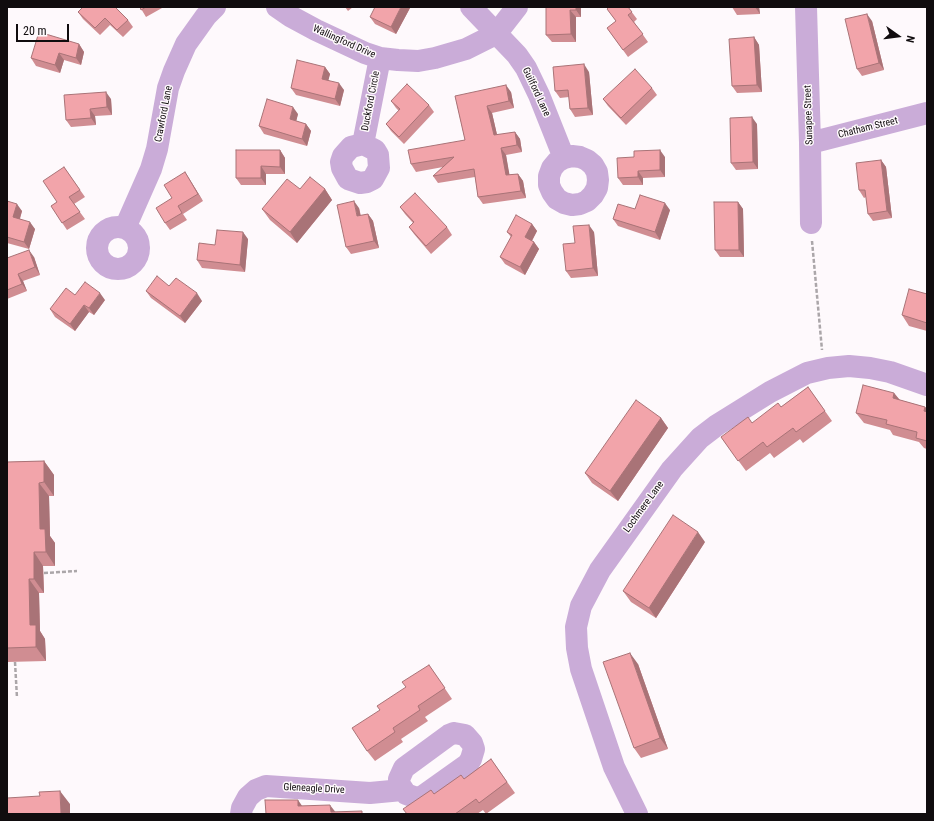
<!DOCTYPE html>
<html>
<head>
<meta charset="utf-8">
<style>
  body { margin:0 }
  #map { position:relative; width:934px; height:821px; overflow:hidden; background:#fef9fc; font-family:"Roboto Condensed",sans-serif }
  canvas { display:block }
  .frame { position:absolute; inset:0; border:8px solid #100c0e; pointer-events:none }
  .north { position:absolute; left:878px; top:16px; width:40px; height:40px; -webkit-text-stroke:3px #fef9fc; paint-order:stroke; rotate:104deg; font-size:11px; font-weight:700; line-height:16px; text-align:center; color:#100c0e }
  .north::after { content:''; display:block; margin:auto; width:14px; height:18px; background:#100c0e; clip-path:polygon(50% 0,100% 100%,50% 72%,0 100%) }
  .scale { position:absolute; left:16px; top:24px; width:53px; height:18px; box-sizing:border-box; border:2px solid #100c0e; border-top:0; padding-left:5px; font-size:12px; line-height:14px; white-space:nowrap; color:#100c0e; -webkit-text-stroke:3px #fef9fc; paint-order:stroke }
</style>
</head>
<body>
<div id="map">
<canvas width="934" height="821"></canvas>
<div class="frame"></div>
<div class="north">N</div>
<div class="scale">20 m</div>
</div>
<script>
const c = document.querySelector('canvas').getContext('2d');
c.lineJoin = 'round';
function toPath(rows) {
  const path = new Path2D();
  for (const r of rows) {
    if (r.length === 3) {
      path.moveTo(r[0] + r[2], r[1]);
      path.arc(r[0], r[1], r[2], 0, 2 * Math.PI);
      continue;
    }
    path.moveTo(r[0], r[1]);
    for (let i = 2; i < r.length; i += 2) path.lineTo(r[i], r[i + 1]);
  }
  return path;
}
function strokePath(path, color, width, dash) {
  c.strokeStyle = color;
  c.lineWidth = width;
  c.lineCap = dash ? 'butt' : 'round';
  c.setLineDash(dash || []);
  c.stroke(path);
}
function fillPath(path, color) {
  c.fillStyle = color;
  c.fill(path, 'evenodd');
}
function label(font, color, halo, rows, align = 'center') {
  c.font = font + ' "Roboto Condensed",sans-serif';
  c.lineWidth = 3;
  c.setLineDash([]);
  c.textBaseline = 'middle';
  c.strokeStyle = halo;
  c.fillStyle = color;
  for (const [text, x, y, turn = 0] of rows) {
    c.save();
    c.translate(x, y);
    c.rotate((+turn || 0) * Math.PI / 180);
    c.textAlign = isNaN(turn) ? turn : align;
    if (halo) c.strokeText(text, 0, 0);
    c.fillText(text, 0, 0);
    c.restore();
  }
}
strokePath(toPath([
  [812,241,822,350],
  [44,573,77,571],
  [15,662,17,698]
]), '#aba6a9', 2.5, [4, 2]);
strokePath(toPath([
  [277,7,290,16,316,30,365,53,380,58,398,60,418,61,435,58,466,49,496,34,517,7],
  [471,7,517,55,526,68,539,95,564,158,557,162,552,168,549,176,549,185,552,192,557,199,564,203,572,205,580,204,587,201,593,195,597,188,598,180,597,172,593,165,587,160,580,157,572,156,564,158],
  [806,7,810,143,811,223],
  [810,143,927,113],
  [363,144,351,147,343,156,341,162,342,168,348,179,360,183,367,182,373,179,379,168,378,155,375,150,363,144,380,58],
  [118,248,21],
  [125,228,151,169,157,149,168,88,174,71,186,44,206,16,215,7],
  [454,733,465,735,472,743,474,749,471,759,468,764,423,796,417,798,406,794,400,785,399,779,404,768,449,735,454,733],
  [241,814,242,808,248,797,256,790,266,786,370,793,402,790],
  [637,814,614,767,581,669,577,648,576,627,581,606,600,570,672,469,700,438,717,425,770,392,807,373,828,368,849,366,870,368,890,372,927,385]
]), '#caacd8', 22);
fillPath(toPath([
  [140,7,162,7,162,8,146,17],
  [345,7,353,7,348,11],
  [546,7,581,7,581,17,576,17,576,42,552,42,546,35],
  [628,7,637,19,634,22,648,42,628,57,607,28,616,21,607,9],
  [732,7,759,7,760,14,737,15],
  [410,8,396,34,375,24,370,17],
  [78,12,128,20,133,27,123,37,110,25,100,35,83,19],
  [872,21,884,70,862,76,857,69],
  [754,37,759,45,762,92,737,93,732,86],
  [79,44,84,52,81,65,64,60,60,73,36,66,31,58],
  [325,67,330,74,328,80,344,90,340,106,296,95,291,88],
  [589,72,593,115,575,117,570,109,569,97,560,98,555,91],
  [652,88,657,95,626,125,608,106,603,99],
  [511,92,514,108,492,113,497,135,515,132,520,139,522,152,506,155,509,175,518,174,523,181,526,198,483,204,478,197,475,177,438,183,433,176,443,167,416,172,411,164,465,140,455,96],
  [111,99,112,115,95,116,96,125,71,127,66,120],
  [391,101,429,105,434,112,404,144,391,131,386,124,399,111,396,108],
  [298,114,296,121,306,124,311,131,307,146,264,134,259,126],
  [757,124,758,169,736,170,731,163],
  [280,150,285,158,285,174,266,174,266,185,241,185,236,178],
  [665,157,665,177,643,178,643,185,623,185,618,178],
  [881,160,886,167,892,218,873,221,868,214,866,197,864,198,859,190],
  [64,167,85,197,74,204,85,219,67,230,51,206,57,202],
  [185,172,190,180,203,201,183,214,187,220,170,230,165,223,172,198],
  [300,189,325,189,332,200,297,243,270,220,262,209],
  [7,201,22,211,20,219,35,229,29,249,7,243],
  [738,202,743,209,744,257,720,257,715,250],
  [400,207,447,227,452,235,431,254,414,234,409,227,413,223,405,214],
  [359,208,361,216,368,214,373,221,379,248,351,254,346,247],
  [635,209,670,210,660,240,618,226,613,219],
  [532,224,537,231,532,241,534,242,539,249,525,275,505,264,500,257,511,237,507,232],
  [594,232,598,276,571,278,566,271,575,243],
  [248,239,245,272,202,268,197,260,215,245],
  [34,257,40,275,23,281,27,291,7,299,7,258],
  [146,291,202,301,185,323,151,298],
  [927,294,927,331,909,326,902,315],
  [105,300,94,315,89,312,75,331,55,317,50,309],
  [808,387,832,421,803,443,800,439,774,458,770,453,746,471,721,437,752,423,781,407],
  [894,393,900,400,925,407,927,409,927,449,924,448,919,442,893,435,890,430,864,423,856,413],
  [661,418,668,428,618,501,592,483,585,473],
  [44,461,54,475,54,496,49,496,50,536,55,543,55,566,43,566,44,593,39,593,40,631,45,639,46,661,7,662,7,462],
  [705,542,656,618,631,602,623,591],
  [638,664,668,749,641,758,634,748],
  [429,665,452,699,425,717,428,721,401,739,403,742,375,761,367,751,406,687],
  [491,759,515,793,486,814,483,810,477,814,407,814,434,794,464,779]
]), '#d08d92');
fillPath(toPath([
  [401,7,409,7,410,8,396,34,391,27],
  [576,7,581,7,581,17,576,10],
  [755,7,759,7,760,14],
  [570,10,576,17,576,42,571,34],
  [867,14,872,21,884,70,879,63],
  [754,37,759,45,762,92,757,85],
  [79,44,84,52,81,65,76,58],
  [59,53,64,60,60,73,55,65],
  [584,64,589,72,593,115,588,108],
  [325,67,330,74,327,86,322,79],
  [339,83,344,90,340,106,335,99],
  [506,85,511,92,514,108,509,101],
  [106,92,111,99,112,115,107,107],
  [487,106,492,113,499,143,494,135],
  [293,107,298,114,295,126,290,119],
  [90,109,95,116,96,125,91,118],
  [752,117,757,124,758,169,753,162],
  [306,124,311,131,307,146,302,139],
  [515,132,520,139,522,152,517,145],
  [501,148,506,155,511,183,506,175],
  [280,150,285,158,285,174,280,167],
  [660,150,665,157,665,177,660,170],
  [881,160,886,167,892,218,887,211],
  [261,166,266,174,266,185,261,178],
  [638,171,643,178,643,185,638,177],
  [185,172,190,180,203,201,198,194],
  [518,174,523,181,526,198,521,191],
  [325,189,332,200,297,243,290,232],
  [354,201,359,208,362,224,357,216],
  [738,202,743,209,744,257,739,250],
  [665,203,670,210,660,240,655,232],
  [17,204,22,211,18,224,13,217],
  [368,214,373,221,379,248,374,241],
  [30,222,35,229,29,249,24,242],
  [532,224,537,231,530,244,525,237],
  [589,225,594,232,598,276,593,268],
  [243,232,248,239,245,272,240,265],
  [534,242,539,249,525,275,520,267],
  [29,250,34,257,40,275,35,267],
  [18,274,23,281,27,291,22,284],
  [100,293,105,300,94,315,89,308],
  [197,293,202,301,185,323,180,316],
  [84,305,89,312,75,331,70,324],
  [894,393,902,403,893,398],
  [925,407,927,409,927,415,924,411],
  [661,418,668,428,618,501,610,491],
  [44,461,54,475,54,496,44,482],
  [39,483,49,496,50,536,55,543,55,566,46,552,40,529],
  [698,532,705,542,656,618,649,608],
  [34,552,43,566,44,593,34,579],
  [29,579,39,593,40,631,45,639,46,661,36,647,30,625],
  [630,653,638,664,668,749,660,738],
  [60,791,70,804,70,814,61,814],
  [298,800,305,810,298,806],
  [330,805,337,814,331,812]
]), '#a97377');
const building = toPath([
  [83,7,115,7,128,20,117,30,105,18,95,28,78,12,83,7],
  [140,7,146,7,141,10,140,7],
  [375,7,401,7,391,27,370,17,375,7],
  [546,7,576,7,576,10,570,10,571,34,546,35,546,7],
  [609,7,628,7,632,12,628,15,643,34,623,50,607,28,616,21,607,9,609,7],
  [867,14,879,63,857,69,845,19,867,14],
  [39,32,79,44,76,58,59,53,55,65,31,58,39,32],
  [754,37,757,85,732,86,729,39,754,37],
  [297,60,325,67,322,79,339,83,335,99,291,88,297,60],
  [584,64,588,108,570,109,568,90,555,91,553,67,584,64],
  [635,69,652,88,621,118,603,99,635,69],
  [407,84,429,105,399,137,386,124,400,109,391,101,407,84],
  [506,85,509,101,487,106,494,135,515,132,517,145,501,148,506,175,518,174,521,191,478,197,474,169,433,176,454,157,411,164,408,150,465,140,455,96,506,85],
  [106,92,107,107,90,109,91,118,66,120,64,95,106,92],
  [267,99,293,107,290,119,306,124,302,139,259,126,267,99],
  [752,117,753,162,731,163,730,118,752,117],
  [236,150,280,150,280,167,261,166,261,178,236,178,236,150],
  [660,150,660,170,638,171,638,177,618,178,617,158,634,157,634,151,660,150],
  [881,160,887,211,868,214,865,190,859,190,856,163,881,160],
  [64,167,80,190,69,197,80,212,62,223,51,206,57,202,43,181,64,167],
  [185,172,198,194,178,206,182,213,165,223,156,208,172,198,164,185,185,172],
  [310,177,325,189,290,232,262,209,287,179,300,189,310,177],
  [415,193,447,227,426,246,409,227,414,222,400,207,415,193],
  [640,195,665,203,655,232,613,219,618,204,635,209,640,195],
  [7,201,17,204,13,217,30,222,24,242,7,237,7,201],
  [354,201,357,216,368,214,374,241,346,247,337,205,354,201],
  [714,202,738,202,739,250,715,250,714,202],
  [516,215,532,224,525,237,534,242,520,267,500,257,512,235,507,232,516,215],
  [589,225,593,268,566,271,563,244,575,243,573,226,589,225],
  [217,230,243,232,240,265,197,260,199,243,215,245,217,230],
  [29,250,35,267,18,274,22,284,7,290,7,258,29,250],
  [157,276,169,286,176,278,197,293,180,316,146,291,157,276],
  [85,282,100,293,89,308,84,305,70,324,50,309,66,288,75,295,85,282],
  [909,289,927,294,927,323,902,315,909,289],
  [863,385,894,393,893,398,925,407,924,411,927,412,927,441,916,438,917,432,886,424,887,420,856,413,863,385],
  [808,387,825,411,796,432,793,428,767,447,763,442,738,461,721,437,748,417,752,423,778,403,781,407,808,387],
  [636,400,661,418,610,491,585,473,636,400],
  [44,461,44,482,39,483,40,529,45,529,46,552,34,552,34,579,29,579,30,625,36,625,36,647,7,648,7,462,44,461],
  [673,515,698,532,649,608,623,591,673,515],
  [630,653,660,738,634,748,603,662,630,653],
  [429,665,445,688,418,706,420,710,393,728,395,732,367,751,352,728,380,710,377,706,406,687,402,682,429,665],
  [491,759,507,782,479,803,476,799,455,814,447,814,447,813,446,814,407,814,403,809,431,790,434,794,461,775,464,779,491,759],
  [60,791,61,814,7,814,7,798,40,796,39,792,60,791],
  [265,800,298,800,298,806,330,805,331,812,362,811,362,814,266,814,265,800]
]);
fillPath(building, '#f2a4aa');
strokePath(building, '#a97377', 1);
label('10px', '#100c0e', '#fef9fc', [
  ["Wallingford Drive",344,42,24],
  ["Guilford Lane",536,92,65],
  ["Duckford Circle",371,101,-79],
  ["Crawford Lane",164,114,-79],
  ["Sunapee Street",809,115,-92],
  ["Chatham Street",868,128,-14],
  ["Lochmere Lane",644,507,-54],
  ["Gleneagle Drive",314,789,3]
]);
</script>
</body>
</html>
